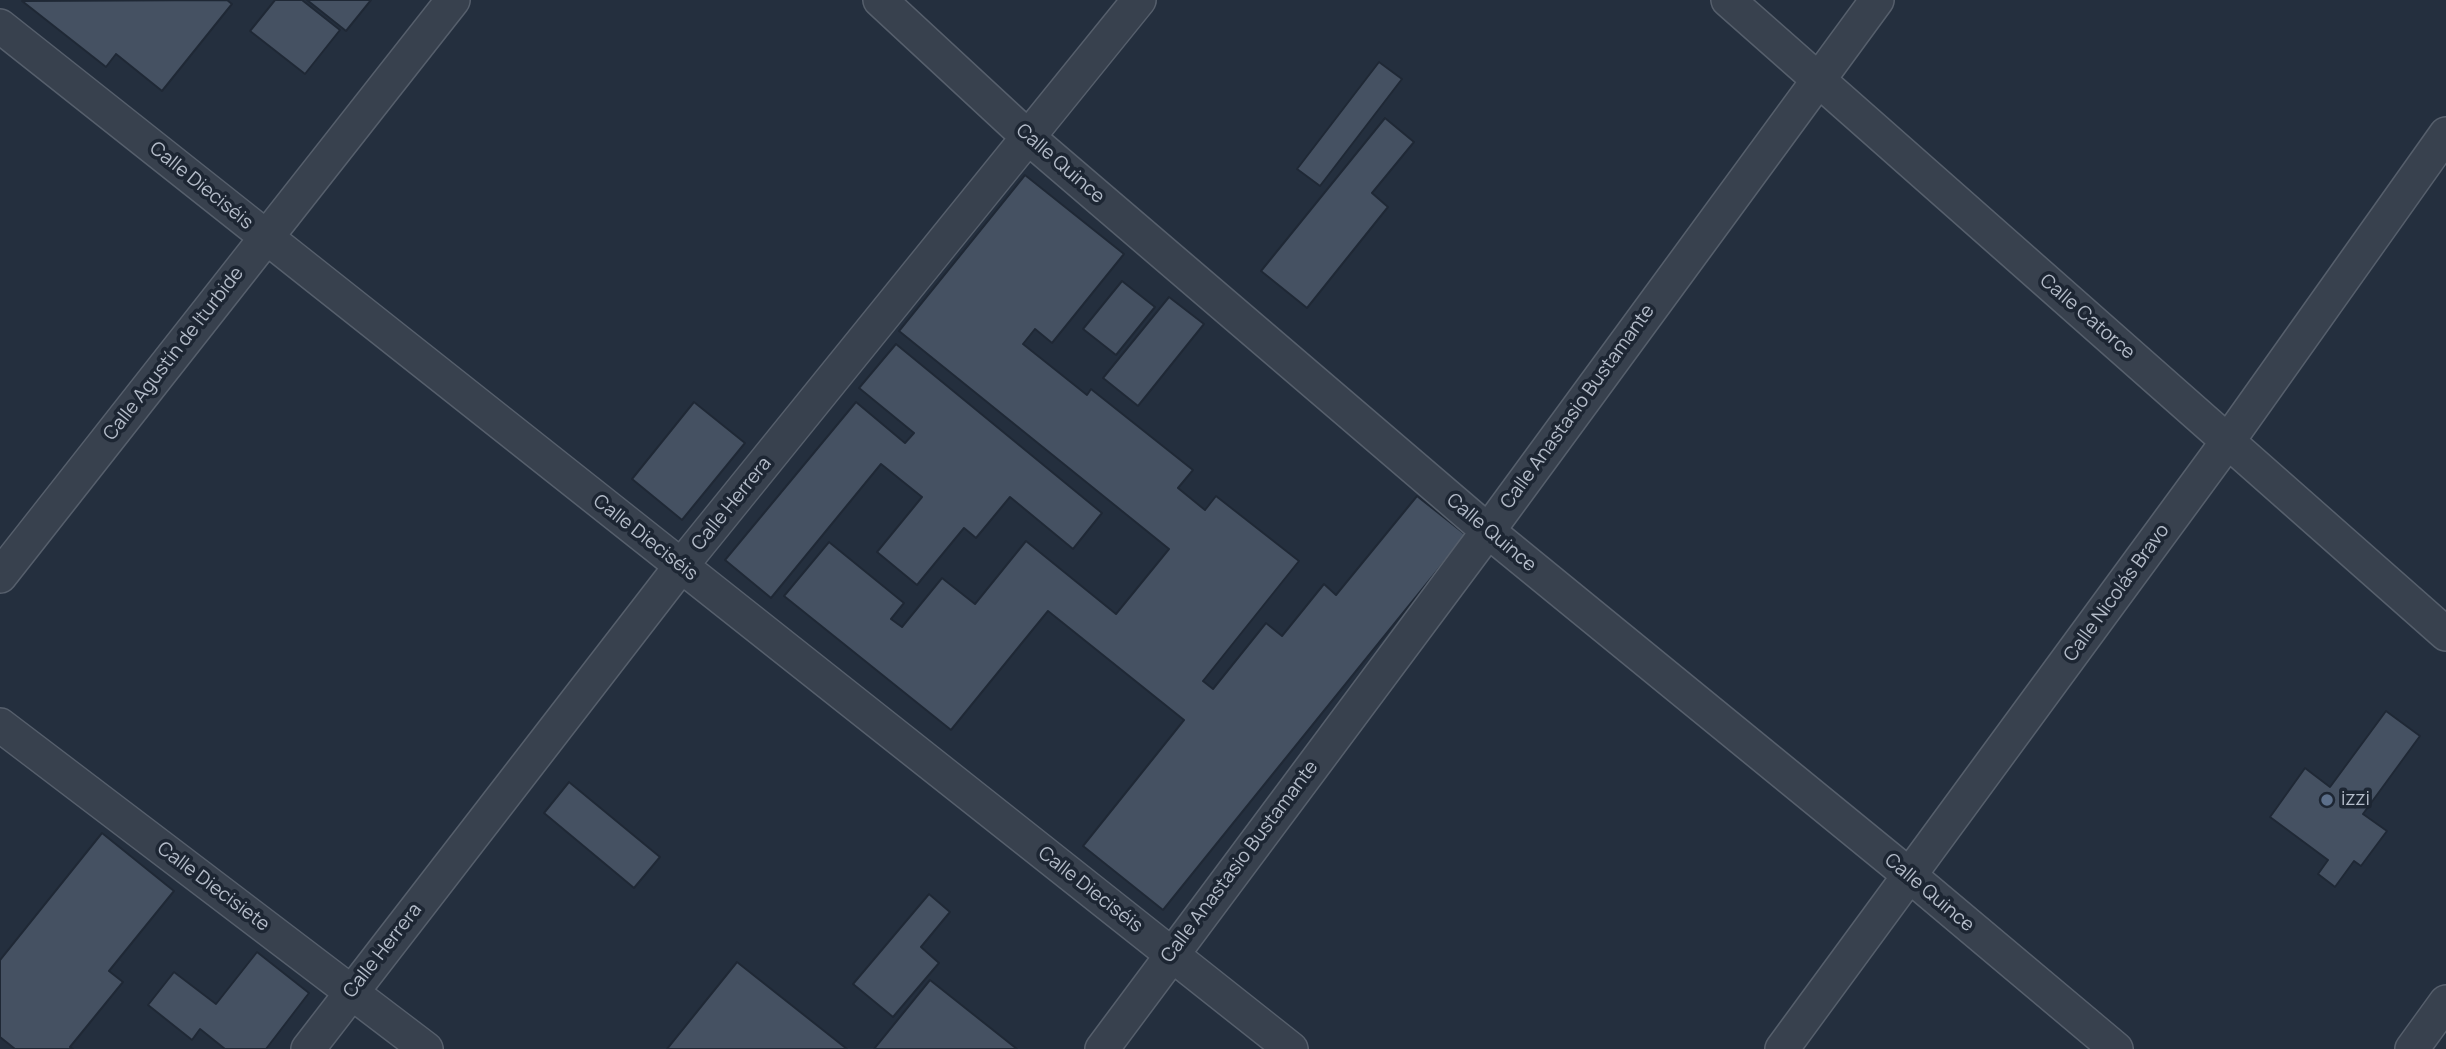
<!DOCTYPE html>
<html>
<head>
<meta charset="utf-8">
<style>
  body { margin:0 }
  canvas { display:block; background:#242f3e }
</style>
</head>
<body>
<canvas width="2446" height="1049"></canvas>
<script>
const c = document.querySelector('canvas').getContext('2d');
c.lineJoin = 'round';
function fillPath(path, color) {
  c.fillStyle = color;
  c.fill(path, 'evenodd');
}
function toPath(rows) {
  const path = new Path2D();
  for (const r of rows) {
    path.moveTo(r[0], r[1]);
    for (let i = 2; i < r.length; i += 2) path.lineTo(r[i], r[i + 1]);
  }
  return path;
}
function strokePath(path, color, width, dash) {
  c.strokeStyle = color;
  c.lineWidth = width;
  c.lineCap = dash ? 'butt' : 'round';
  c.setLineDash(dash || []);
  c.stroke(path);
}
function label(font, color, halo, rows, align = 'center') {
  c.font = font + ' Manrope,sans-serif';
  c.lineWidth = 7;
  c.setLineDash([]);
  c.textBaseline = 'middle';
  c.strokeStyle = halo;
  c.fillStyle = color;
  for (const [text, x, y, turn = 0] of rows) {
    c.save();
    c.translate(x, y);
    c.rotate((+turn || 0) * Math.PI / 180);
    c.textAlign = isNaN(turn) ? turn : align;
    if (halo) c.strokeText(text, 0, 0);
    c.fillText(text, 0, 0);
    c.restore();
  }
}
const building = toPath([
  [227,0,232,4,162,91,116,54,106,67,22,1,227,0],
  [275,0,302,0,340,30,305,74,250,31,275,0],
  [307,0,371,0,346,31,307,0],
  [1379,62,1402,79,1320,186,1297,169,1379,62],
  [1385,118,1414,142,1372,193,1388,207,1307,308,1261,271,1385,118],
  [1025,175,1124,254,1052,343,1035,329,1023,344,1087,395,1091,389,1193,470,1178,488,1205,510,1216,496,1299,561,1203,681,1213,689,1266,623,1282,636,1324,584,1336,595,1417,496,1466,535,1163,910,1083,846,1184,720,1048,611,951,730,784,596,829,542,904,603,891,619,902,627,942,578,975,604,1026,541,1116,614,1169,549,899,331,1025,175],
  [1122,281,1155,307,1116,355,1083,329,1122,281],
  [1169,297,1204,324,1138,406,1103,378,1169,297],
  [896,344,1102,513,1073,549,1010,497,976,538,964,528,917,585,877,552,922,497,881,464,771,598,725,560,856,402,905,443,914,433,859,388,896,344],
  [694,402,745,443,682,520,632,479,694,402],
  [2386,711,2420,736,2363,814,2387,831,2361,866,2354,861,2335,887,2318,874,2328,860,2270,817,2305,768,2330,787,2386,711],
  [569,782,660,857,634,888,544,813,569,782],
  [102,833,174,891,109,971,123,982,70,1047,73,1049,15,1049,0,1037,0,960,102,833],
  [929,894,950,912,921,947,939,963,893,1017,853,984,929,894],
  [257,952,309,993,266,1049,225,1049,200,1029,192,1040,148,1005,174,972,216,1004,257,952],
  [737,962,847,1049,667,1049,737,962],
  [930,980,1017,1049,874,1049,930,980]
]);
fillPath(building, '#455162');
strokePath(building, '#1f2835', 2);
const minor = toPath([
  [880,0,1029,138,1488,531,1909,875,2116,1049],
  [1728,0,2446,634],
  [0,26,1291,1049],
  [0,576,453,0],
  [0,725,426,1049],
  [308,1049,681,566,1139,0],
  [1102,1049,1488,531,1877,0],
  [1782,1049,2228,441,2446,134],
  [2412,1049,2446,1002]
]);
strokePath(minor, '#565f6c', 36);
strokePath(minor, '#38414e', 33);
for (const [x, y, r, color] of [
  [2327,800,7,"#5c6f8a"]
]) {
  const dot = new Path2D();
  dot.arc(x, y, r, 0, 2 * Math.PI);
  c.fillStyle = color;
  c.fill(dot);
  strokePath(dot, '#1d2633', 2.5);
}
label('19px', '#b4bcc9', '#1d2633', [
  ["Calle Quince",1060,164,41],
  ["Calle Dieciséis",201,186,39],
  ["Calle Catorce",2087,317,41],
  ["Calle Agustín de Iturbide",174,354,-52],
  ["Calle Anastasio Bustamante",1578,407,-54],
  ["Calle Herrera",732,504,-51],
  ["Calle Quince",1491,533,40],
  ["Calle Dieciséis",645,538,38],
  ["Calle Nicolás Bravo",2117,593,-54],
  ["Calle Anastasio Bustamante",1240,862,-53],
  ["Calle Diecisiete",213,887,37],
  ["Calle Dieciséis",1090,890,38],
  ["Calle Quince",1929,893,40],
  ["Calle Herrera",383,951,-52]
]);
label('19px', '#b4bcc9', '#1d2633', [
  ["izzi",2341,800]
], 'left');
</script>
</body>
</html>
